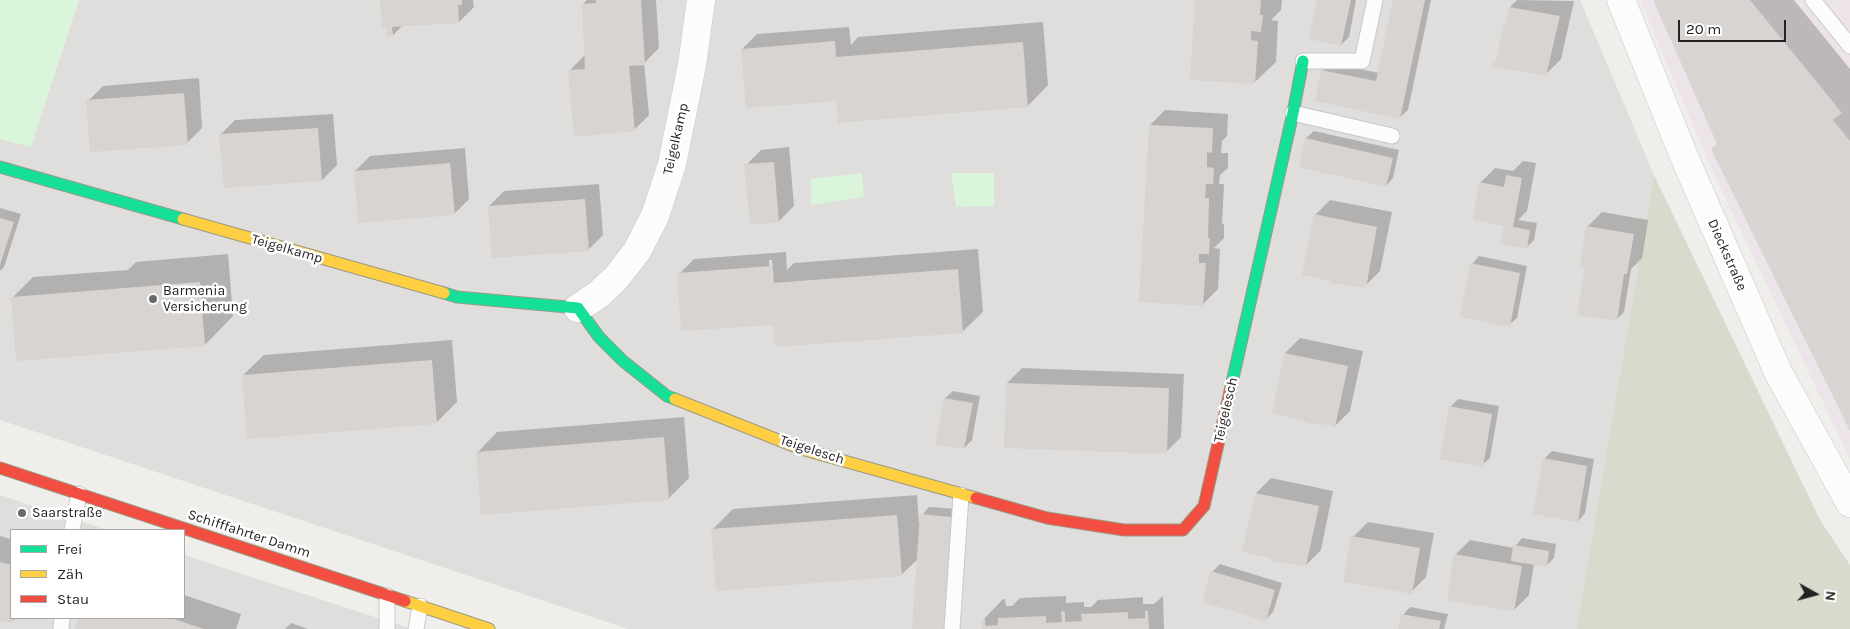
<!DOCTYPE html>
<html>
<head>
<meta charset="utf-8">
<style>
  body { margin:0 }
  #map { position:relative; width:1850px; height:629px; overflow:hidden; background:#f0eeeb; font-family:Karla,sans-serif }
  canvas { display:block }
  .legend { position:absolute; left:10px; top:529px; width:175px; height:90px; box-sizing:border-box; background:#fff; border:1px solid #a7a7a7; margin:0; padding:6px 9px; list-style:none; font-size:15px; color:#222 }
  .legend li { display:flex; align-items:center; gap:10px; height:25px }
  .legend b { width:25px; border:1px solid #a7a7a7 }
  .north { position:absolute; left:1790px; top:569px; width:50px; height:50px; -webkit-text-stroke:4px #fff; paint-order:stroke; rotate:97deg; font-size:14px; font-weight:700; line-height:20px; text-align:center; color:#222 }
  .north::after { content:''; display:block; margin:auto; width:18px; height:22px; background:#222; clip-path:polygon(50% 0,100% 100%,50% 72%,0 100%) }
  .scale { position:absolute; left:1678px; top:20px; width:108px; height:22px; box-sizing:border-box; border:2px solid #222; border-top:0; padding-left:6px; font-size:15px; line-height:18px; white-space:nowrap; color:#222; -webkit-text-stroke:4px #fff; paint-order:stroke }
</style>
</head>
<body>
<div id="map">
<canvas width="1850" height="629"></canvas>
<ul class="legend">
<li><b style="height:6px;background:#16e098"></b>Frei</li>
<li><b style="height:6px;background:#ffcf43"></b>Zäh</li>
<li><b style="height:6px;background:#f24e42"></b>Stau</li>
</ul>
<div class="north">N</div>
<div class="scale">20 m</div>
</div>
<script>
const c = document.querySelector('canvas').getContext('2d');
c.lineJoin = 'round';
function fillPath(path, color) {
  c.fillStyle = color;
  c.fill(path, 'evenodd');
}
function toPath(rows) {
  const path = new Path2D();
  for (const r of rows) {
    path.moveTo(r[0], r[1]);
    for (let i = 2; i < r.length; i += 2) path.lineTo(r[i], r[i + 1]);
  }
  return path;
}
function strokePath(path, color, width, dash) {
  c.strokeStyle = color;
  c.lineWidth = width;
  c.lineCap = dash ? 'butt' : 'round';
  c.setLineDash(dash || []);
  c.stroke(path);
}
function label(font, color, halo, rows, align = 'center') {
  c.font = font + ' Karla,sans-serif';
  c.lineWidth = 5;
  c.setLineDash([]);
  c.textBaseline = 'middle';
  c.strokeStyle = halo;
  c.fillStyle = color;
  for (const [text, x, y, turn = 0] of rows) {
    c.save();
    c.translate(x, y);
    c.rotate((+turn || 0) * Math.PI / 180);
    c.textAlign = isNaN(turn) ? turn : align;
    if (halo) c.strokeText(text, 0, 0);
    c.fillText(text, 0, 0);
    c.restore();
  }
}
fillPath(toPath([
  [0,0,1580,0,1654,175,1576,629,628,629,0,420],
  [0,495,107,530,11,530,11,618,184,618,184,555,412,629,0,629]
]), '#dfdedc');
fillPath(toPath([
  [1640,0,1850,0,1850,459,1711,168]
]), '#ede4e9');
fillPath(toPath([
  [1654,175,1820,520,1850,565,1850,629,1576,629]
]), '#d9d9cd');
fillPath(toPath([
  [0,0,79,0,31,147,0,139],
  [862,173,864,197,811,205,811,179],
  [951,173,994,173,994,206,956,207]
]), '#daf5da');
fillPath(toPath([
  [381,0,473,0,474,7,459,22,403,25,393,35],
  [587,0,656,0,659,48,644,63,649,115,634,130,570,70,585,55,583,4],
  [1197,0,1282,0,1281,10,1271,20,1278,21,1276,62,1255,82],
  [1319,0,1356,0,1349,37,1341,45],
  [1394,0,1431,0,1408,110,1400,117,1322,70,1330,63,1379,73],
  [1517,0,1574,1,1561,59,1546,74,1495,63,1498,60,1504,25,1507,22,1510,7],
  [1655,0,1794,0,1850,69,1850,428,1719,144],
  [1043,22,1048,85,1028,106,839,100,742,49,757,34,849,27,851,45,858,37],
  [199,78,202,128,187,143,88,101,103,86],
  [1165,110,1228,114,1227,136,1222,141,1221,153,1228,153,1228,168,1220,175,1219,184,1224,184,1222,224,1224,224,1224,238,1214,248,1220,249,1218,289,1203,304,1150,125],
  [333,114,337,165,322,180,220,135,235,120],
  [1314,131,1399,150,1393,178,1386,186,1300,166,1306,138],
  [789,147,794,206,779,221,746,165,761,150],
  [465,148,469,199,454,214,355,171,370,156],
  [1523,161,1536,163,1527,211,1518,220,1537,223,1534,240,1527,247,1505,226,1480,183,1495,168,1513,171],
  [599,184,603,235,588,250,489,206,504,191],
  [1330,200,1392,212,1380,271,1365,286,1315,215],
  [0,208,21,214,4,267,0,271],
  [1602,212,1648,220,1642,258,1631,269,1624,312,1616,320,1586,268,1587,227],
  [978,249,983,312,962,332,775,325,679,274,694,259,786,252,787,270,794,263],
  [769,260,772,260,776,311,773,311],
  [228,254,233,316,205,345,12,298,33,277,128,270,136,262],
  [1479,256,1527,266,1517,318,1509,325,1472,264],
  [1300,338,1363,351,1350,411,1335,426,1317,422,1315,424,1285,353],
  [452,340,457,402,436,423,243,375,264,355],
  [1022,368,1184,374,1181,437,1166,452,1007,383],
  [953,391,980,396,972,440,964,448,945,398],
  [1458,399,1499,406,1490,458,1482,465,1450,407],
  [684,417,689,478,668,499,477,453,497,432],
  [1552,451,1594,459,1585,513,1578,521,1544,459],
  [1271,478,1333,491,1321,550,1306,565,1256,493],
  [917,495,919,524,922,515,929,507,959,509,951,629,913,629,919,558,901,575,712,530,733,509],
  [1368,522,1434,533,1426,577,1411,592,1353,537],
  [0,536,11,539,11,618,16,618,12,622,0,618],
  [1522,538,1556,544,1554,558,1546,566,1534,564,1529,595,1514,610,1455,555,1470,540,1514,548],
  [1220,564,1282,583,1273,612,1266,619,1212,572],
  [184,595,241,614,236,629,76,629,80,618,184,618],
  [1066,596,1066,603,1084,602,1084,607,1091,607,1098,600,1143,597,1143,604,1154,604,1163,596,1164,629,983,629,983,620,1003,599,1005,599,1006,606,1012,606,1020,598],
  [1410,607,1448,614,1444,629,1399,629,1403,615],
  [291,623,308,629,285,629]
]), '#0003');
fillPath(toPath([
  [380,0,462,0,462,5,458,5,459,23,392,27,393,36,387,37,386,27,382,27],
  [596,0,641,0,645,65,629,66,635,131,574,137,568,70,585,69,582,4,596,3],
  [1195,0,1261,0,1260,15,1263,15,1261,32,1251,31,1251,40,1258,41,1255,84,1190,80],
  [1317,0,1351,0,1341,46,1309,39],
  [1393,0,1425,0,1400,119,1315,101,1321,70,1376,81],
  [1653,0,1750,0,1842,113,1833,120,1850,141,1850,431,1711,149,1717,144],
  [1509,7,1560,16,1546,76,1493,66,1494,62,1496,63,1503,25,1505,25],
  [835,41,836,57,1023,42,1028,107,838,123,836,101,746,108,741,49],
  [184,93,188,145,90,152,86,100],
  [1149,125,1213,128,1212,153,1207,152,1207,167,1214,168,1213,184,1206,184,1205,198,1209,198,1208,238,1210,238,1209,254,1199,254,1199,263,1206,263,1203,306,1139,302],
  [318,128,322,181,224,188,219,134],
  [1305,138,1393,158,1386,187,1299,167],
  [774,162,779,222,750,225,744,164],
  [450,163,455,215,358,223,354,171],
  [1506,175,1522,178,1513,227,1530,230,1527,249,1500,244,1504,226,1473,220,1479,182,1504,187],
  [585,199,589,251,492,258,488,206],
  [1314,214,1377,227,1366,288,1330,283,1330,281,1302,275],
  [0,218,14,222,0,265],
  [1586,226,1634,234,1627,274,1624,274,1617,321,1577,315,1585,267,1580,266],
  [1470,263,1520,273,1510,327,1460,317],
  [771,266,773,283,958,269,963,333,775,347,773,325,681,331,677,273],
  [200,282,205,346,16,361,11,297],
  [1284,353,1348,366,1335,427,1316,423,1316,425,1272,413],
  [432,360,437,424,247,439,242,375],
  [1006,383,1169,388,1167,454,1004,448],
  [944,398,973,403,964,449,935,444],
  [1449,406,1492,414,1483,467,1440,459],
  [664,437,669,500,481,515,476,452],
  [1543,458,1587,466,1578,522,1533,514],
  [1255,493,1319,506,1306,566,1270,561,1271,558,1242,552],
  [920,514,952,517,944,629,912,629],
  [897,515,902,576,716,591,711,529],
  [1351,536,1420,548,1412,594,1343,582],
  [1513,545,1549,551,1547,567,1511,561],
  [1454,554,1522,566,1514,611,1447,600],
  [0,562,11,565,11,618,14,618,12,623,0,620],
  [1211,571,1275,590,1266,621,1202,602],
  [1063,611,1065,612,1065,622,1082,621,1081,614,1128,612,1128,619,1145,618,1145,611,1148,611,1149,629,982,629,982,619,985,619,985,626,998,625,998,618,1046,616,1046,623,1062,622,1061,612],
  [1401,614,1441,621,1439,629,1398,629],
  [78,618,171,618,204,629,75,629]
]), '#d7d4d2');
const lane = toPath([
  [1813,0,1850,46],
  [1303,61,1362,61,1375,0],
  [1293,113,1392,136],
  [72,530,79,494],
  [61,629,62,618],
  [387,629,387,596],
  [416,629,420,606],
  [952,629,961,495]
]);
const street = toPath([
  [1621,0,1683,154,1778,372,1850,503],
  [578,308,598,295,616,278,637,251,655,216,672,164,692,65,701,0]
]);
const fast = toPath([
  [0,167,183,219],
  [444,293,457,297,578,308,599,337,623,361,667,396,675,399],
  [1231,387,1293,113,1303,61]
]);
const slow = toPath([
  [183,219,444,293],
  [675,399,801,449,976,498],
  [405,601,489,629]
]);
const jam = toPath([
  [0,468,405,601],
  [976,498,1047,518,1124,530,1183,530,1204,506,1231,387]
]);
strokePath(lane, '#c9c8c7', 17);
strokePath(street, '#c9c8c7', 29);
strokePath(fast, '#999a82', 13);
strokePath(slow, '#999a82', 13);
strokePath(jam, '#999a82', 13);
strokePath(lane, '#fdfcfc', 15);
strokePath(street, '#fdfcfc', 28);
strokePath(fast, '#16e098', 11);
strokePath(slow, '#ffcf43', 11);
strokePath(jam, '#f24e42', 11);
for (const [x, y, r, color] of [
  [153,299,5,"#6a6968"],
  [22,513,5,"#6a6968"]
]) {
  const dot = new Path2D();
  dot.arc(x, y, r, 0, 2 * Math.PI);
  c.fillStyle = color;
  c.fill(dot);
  strokePath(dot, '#fff', 2);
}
label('14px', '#222', '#fff', [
  ["Teigelkamp",676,139,-77],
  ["Teigelkamp",287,249,16],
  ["Dieckstraße",1727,255,66],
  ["Teigelesch",1226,410,-77],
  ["Teigelesch",812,450,18],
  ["Schifffahrter Damm",249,534,18]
]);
label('14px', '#222', '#fff', [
  ["Barmenia",163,291],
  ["Versicherung",163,307],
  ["Saarstraße",32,513]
], 'left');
</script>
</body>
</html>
